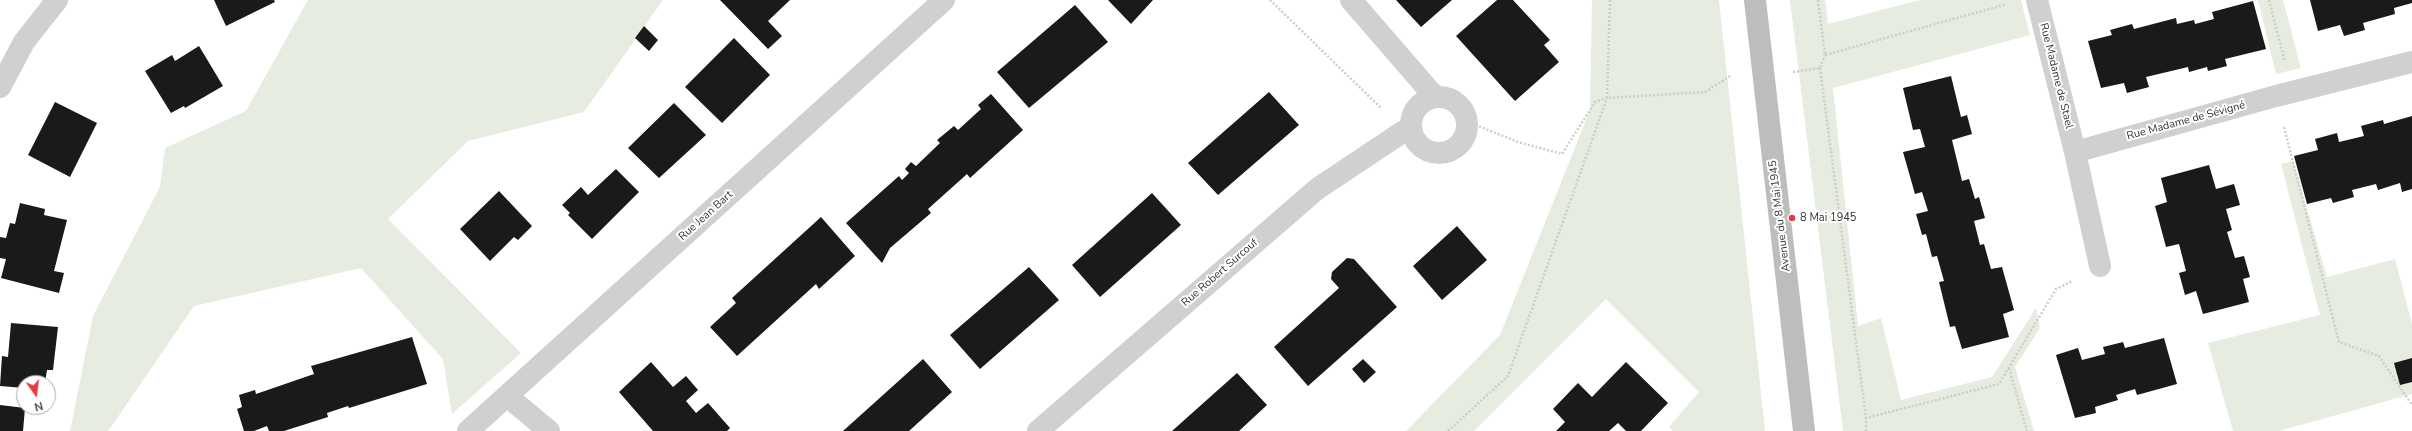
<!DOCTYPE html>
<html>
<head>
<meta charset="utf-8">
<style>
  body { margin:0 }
  #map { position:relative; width:2412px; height:431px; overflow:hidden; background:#fff; font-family:"Nunito Sans",sans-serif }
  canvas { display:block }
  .north { position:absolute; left:16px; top:375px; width:40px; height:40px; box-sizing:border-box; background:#fff; border:1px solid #adadad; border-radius:50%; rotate:166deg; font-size:11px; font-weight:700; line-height:16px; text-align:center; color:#333 }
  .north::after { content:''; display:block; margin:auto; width:14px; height:18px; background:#e63946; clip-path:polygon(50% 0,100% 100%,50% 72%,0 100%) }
</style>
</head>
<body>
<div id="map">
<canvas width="2412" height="431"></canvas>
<div class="north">N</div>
</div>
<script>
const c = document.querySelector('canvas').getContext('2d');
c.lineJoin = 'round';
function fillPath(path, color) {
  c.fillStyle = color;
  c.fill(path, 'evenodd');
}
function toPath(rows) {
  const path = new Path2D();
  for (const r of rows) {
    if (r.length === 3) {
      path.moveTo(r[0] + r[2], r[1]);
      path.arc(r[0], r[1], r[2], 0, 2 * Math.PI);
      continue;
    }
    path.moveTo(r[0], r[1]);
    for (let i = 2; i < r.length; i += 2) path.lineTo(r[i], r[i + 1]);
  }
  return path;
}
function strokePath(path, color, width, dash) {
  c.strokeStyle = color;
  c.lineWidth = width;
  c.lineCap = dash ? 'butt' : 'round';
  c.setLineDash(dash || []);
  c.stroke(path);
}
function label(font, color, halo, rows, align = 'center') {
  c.font = font + ' "Nunito Sans",sans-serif';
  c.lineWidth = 4;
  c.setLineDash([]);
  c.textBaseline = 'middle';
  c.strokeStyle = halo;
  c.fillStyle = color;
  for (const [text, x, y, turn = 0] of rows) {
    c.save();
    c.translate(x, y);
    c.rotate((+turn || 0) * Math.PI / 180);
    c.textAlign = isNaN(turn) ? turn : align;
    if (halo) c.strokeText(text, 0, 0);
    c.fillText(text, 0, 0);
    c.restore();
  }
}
fillPath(toPath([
  [308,0,663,0,584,112,468,141,388,219,521,353,452,414,443,359,361,268,194,306,111,427,107,431,70,431,93,316,160,187,165,148,246,111],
  [1592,0,1719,0,1765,431,1673,431,1669,427,1699,392,1606,299,1474,431,1406,431,1500,335,1590,110],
  [1790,0,1825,0,1828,24,1920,0,2021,0,2030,35,1833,88,1858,326,1881,318,1901,400,1992,377,2036,308,2040,328,2015,367,2034,431,1843,431],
  [2258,0,2283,0,2301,68,2276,74],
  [2293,161,2327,277,2395,259,2412,324,2412,394,2279,431,2233,431,2208,343,2320,315,2281,164]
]), '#e6ecdf');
fillPath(toPath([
  [214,0,274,0,275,2,226,26],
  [720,0,790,0,768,21,782,36,768,49],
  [1108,0,1153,0,1131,24],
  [1396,0,1452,0,1421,27],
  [1497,0,1513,0,1550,40,1544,45,1559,62,1515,101,1456,36],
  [2310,0,2412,0,2412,3,2394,8,2395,14,2363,23,2365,30,2344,36,2340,25,2318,31],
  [2253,1,2266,49,2225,59,2227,66,2208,71,2207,67,2189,72,2188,67,2146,77,2149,87,2127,93,2124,83,2101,88,2088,41,2112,35,2110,30,2132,24,2134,29,2176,18,2177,24,2194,20,2195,24,2214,19,2212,12],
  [1075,5,1108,42,1029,108,997,72],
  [644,26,658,40,649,51,635,38],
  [734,38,770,75,722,123,685,87],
  [199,46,223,86,185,108,184,106,171,113,145,71,172,55,175,61],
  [1951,76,1961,117,1967,115,1972,134,1952,140,1962,181,1969,179,1975,199,1979,197,1985,218,1974,221,1980,245,1984,244,1991,269,2002,267,2014,310,2003,314,2009,337,1962,349,1955,326,1950,327,1939,282,1944,281,1937,256,1932,257,1926,234,1922,235,1916,214,1928,211,1922,192,1915,194,1903,152,1925,147,1920,129,1913,130,1903,88],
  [1269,92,1299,125,1218,195,1188,163],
  [991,94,1023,130,970,178,967,174,928,209,931,213,890,248,882,263,846,223,899,176,902,180,909,173,905,169,911,162,916,166,940,143,937,140,954,126,958,130,981,109,978,105],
  [55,102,97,123,70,177,28,155],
  [674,103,706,135,659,178,628,148],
  [2412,116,2412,189,2402,192,2400,183,2378,190,2376,184,2352,190,2354,197,2333,203,2331,198,2307,204,2294,156,2318,150,2315,139,2337,133,2339,142,2364,136,2361,126,2383,120,2384,124],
  [2209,165,2216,189,2234,184,2240,205,2226,209,2232,230,2227,232,2235,258,2244,256,2250,277,2243,279,2249,302,2203,314,2196,291,2185,295,2179,273,2186,271,2179,244,2166,247,2155,206,2167,202,2161,178],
  [616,169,639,192,592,239,568,215,570,213,562,205,581,187,588,195],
  [499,191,532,226,518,240,514,237,490,261,460,229],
  [1152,193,1181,225,1100,297,1072,265],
  [20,203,45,209,44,215,67,220,54,271,64,273,59,293,1,278,6,259,0,258,0,237,6,238,10,223,15,224],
  [821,217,855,256,819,289,816,284,737,356,710,327,736,303,732,298],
  [1457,226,1487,260,1442,300,1413,266],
  [1347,258,1354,259,1397,307,1308,386,1274,347,1339,288,1331,279,1332,272],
  [1029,267,1059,300,980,369,950,335],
  [11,323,58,327,53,370,47,370,45,383,24,383,24,388,0,386,2,356,8,357],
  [412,337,427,384,349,408,348,406,327,413,328,417,284,431,269,431,267,426,254,431,244,431,237,409,242,407,239,395,255,390,256,394,314,374,311,366],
  [2164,338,2177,384,2137,395,2135,389,2116,395,2118,400,2095,407,2096,413,2075,418,2056,355,2078,348,2082,360,2105,354,2103,347,2123,342,2125,348],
  [2412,358,2412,382,2400,385,2394,363],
  [923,359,952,392,909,431,843,431],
  [1363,359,1376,372,1364,383,1352,369],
  [651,362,673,387,686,376,698,390,686,401,696,413,708,403,730,428,727,431,653,431,619,392],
  [1626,362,1668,403,1641,431,1626,431,1618,423,1609,431,1556,431,1565,422,1553,409,1578,383,1592,397],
  [1237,373,1267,405,1239,431,1172,431],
  [0,405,25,408,23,431,0,431]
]), '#1a1a1a');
strokePath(toPath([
  [1270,0,1381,108],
  [1610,0,1607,98,1705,92,1732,75],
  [1818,0,1825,55,2007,4],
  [2269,0,2285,62],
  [1820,68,1866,418],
  [1793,72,1820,68,1825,55],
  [1468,122,1518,142,1562,154,1595,102,1606,98],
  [2284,127,2339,342,2379,356,2412,405],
  [2009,368,2027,431],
  [1448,431,1508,376,1607,98],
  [1866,431,1866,418,1999,384,2056,289,2072,281]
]), '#cdcdcd', 2.5, [2, 2]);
strokePath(toPath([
  [1351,0,1435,97],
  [2037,0,2075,152],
  [0,87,24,42,57,0],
  [1439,125,28],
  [2100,266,2075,152,2276,96,2412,62],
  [507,396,549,431],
  [468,431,944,0],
  [1038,431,1317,189,1404,131,1411,131]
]), '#d0d0d0', 22);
strokePath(toPath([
  [1755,0,1804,431]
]), '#bdbdbd', 22);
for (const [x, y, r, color] of [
  [1792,218,4,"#e63946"]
]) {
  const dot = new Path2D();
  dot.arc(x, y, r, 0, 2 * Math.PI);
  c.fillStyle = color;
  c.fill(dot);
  strokePath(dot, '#fff', 1.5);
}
label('11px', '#333', '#fff', [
  ["Rue Madame de Stael",2056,76,76],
  ["Rue Madame de Sévigné",2186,121,-15],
  ["Rue Jean Bart",706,216,-42],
  ["Avenue du 8 Mai 1945",1780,216,-97],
  ["Rue Robert Surcouf",1220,273,-41]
]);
label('11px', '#333', '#fff', [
  ["8 Mai 1945",1800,218]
], 'left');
</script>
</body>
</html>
